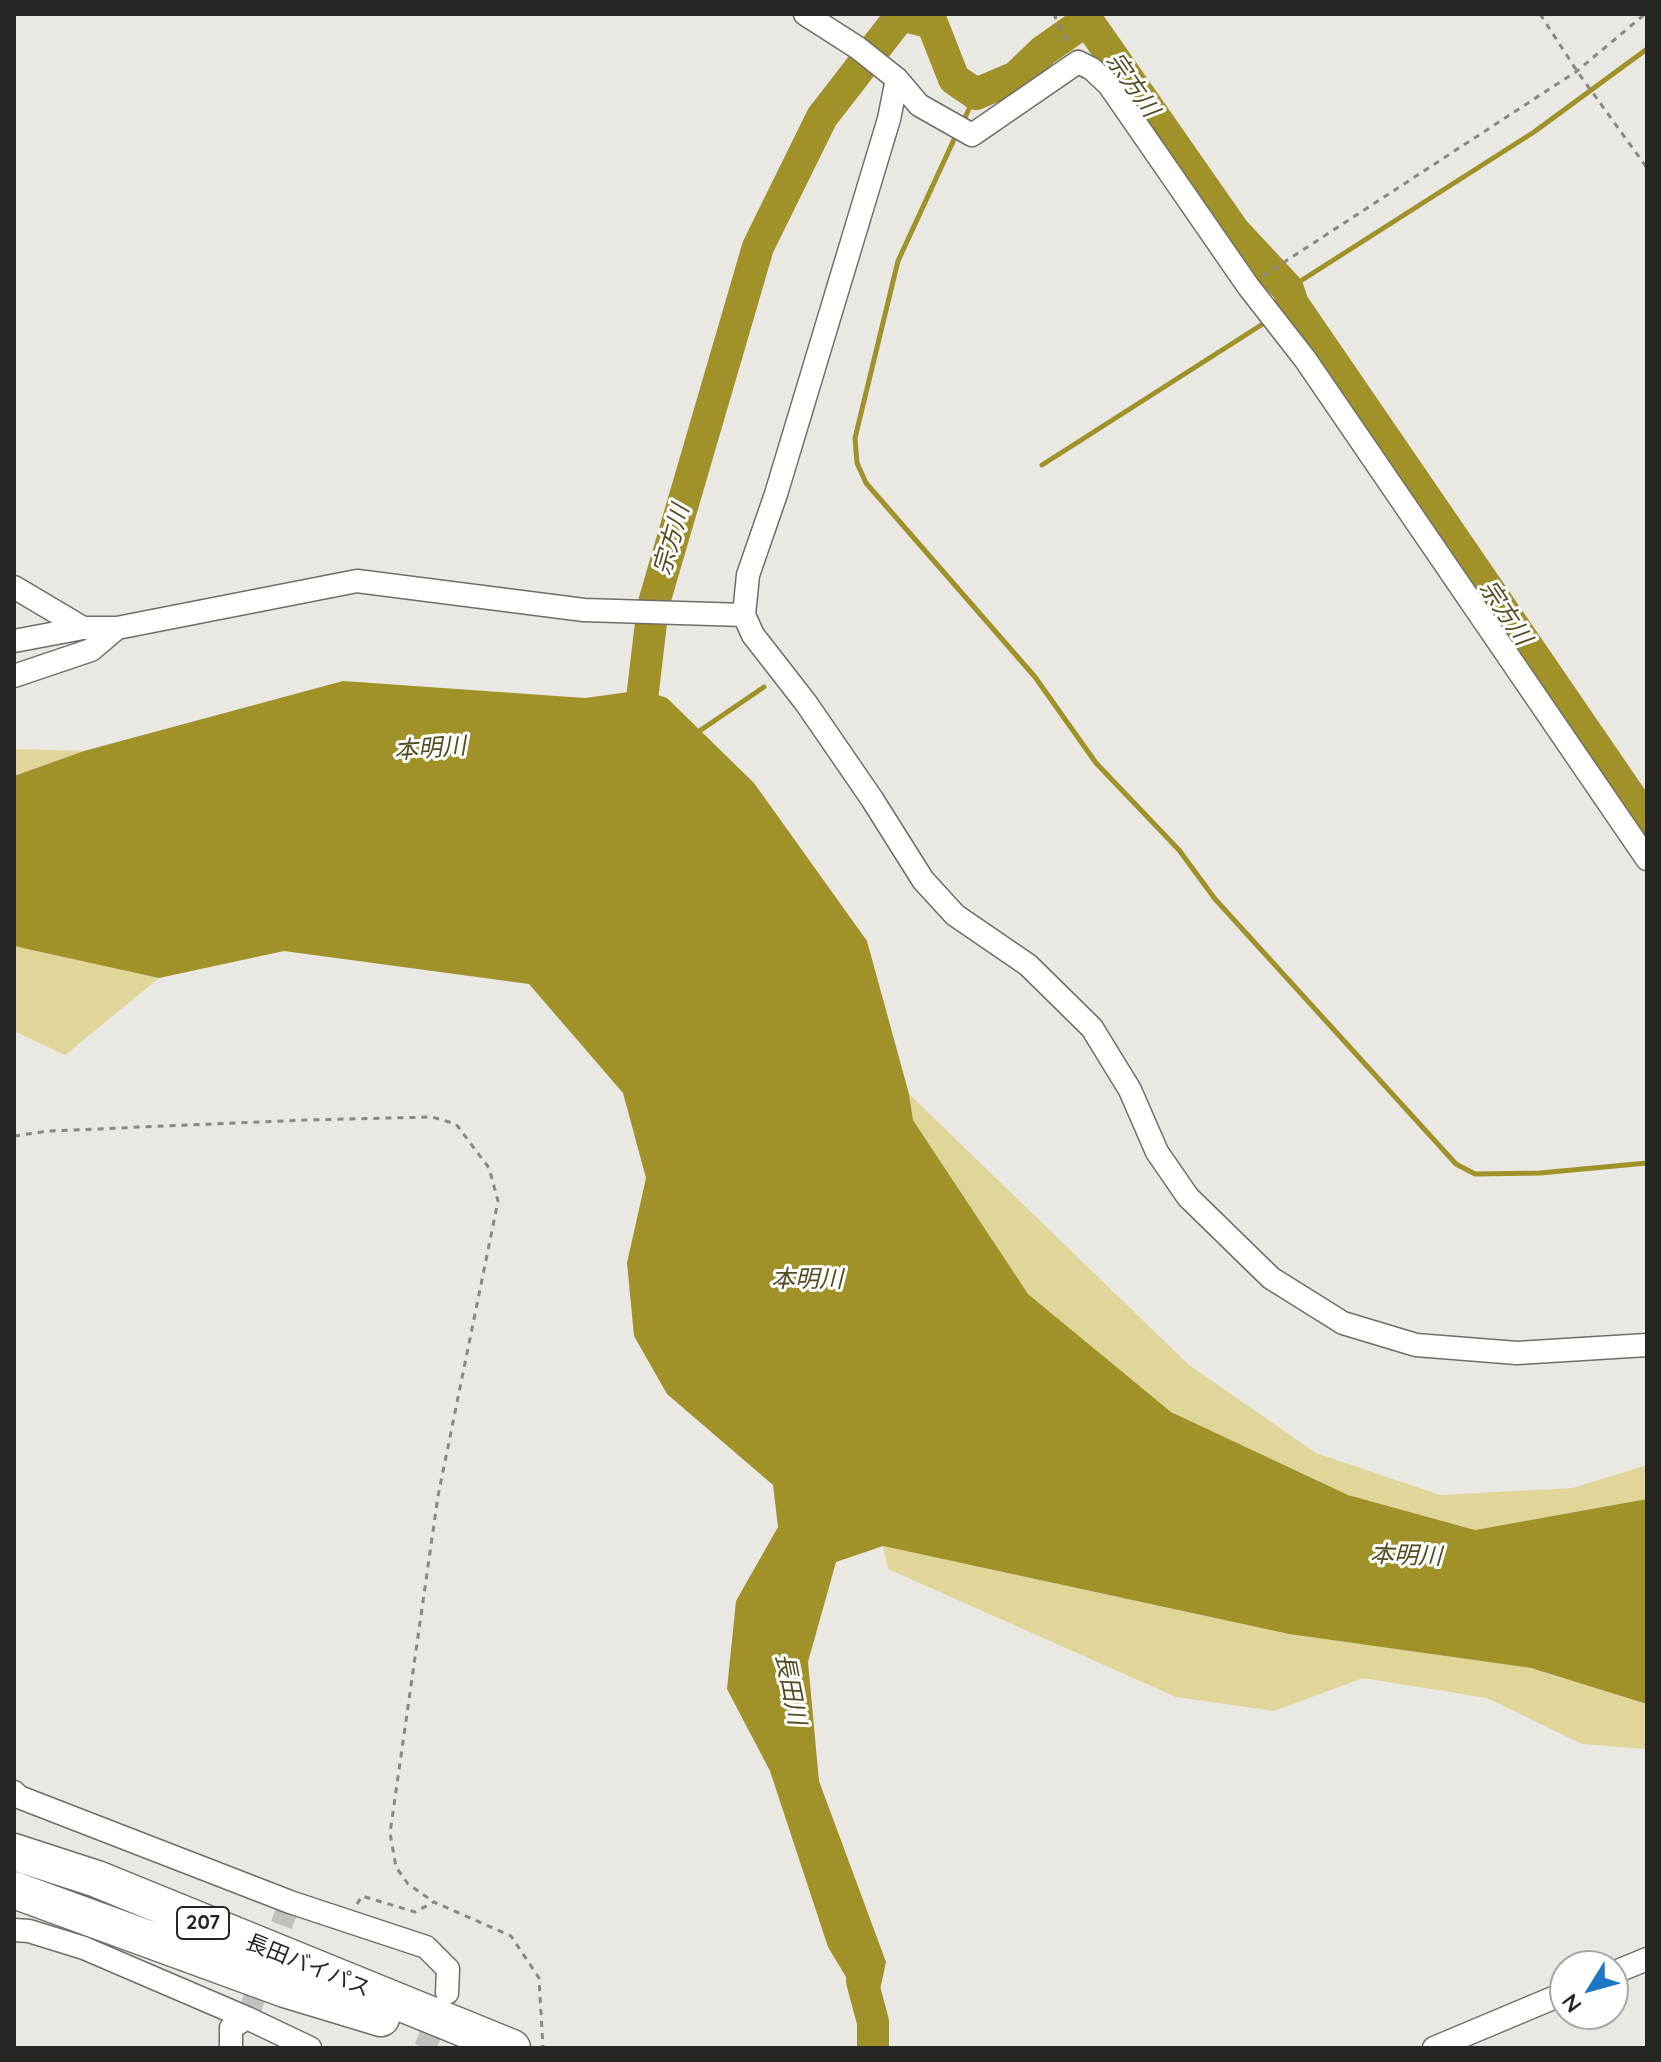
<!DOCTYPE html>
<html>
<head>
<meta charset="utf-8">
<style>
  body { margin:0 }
  #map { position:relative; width:1661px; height:2062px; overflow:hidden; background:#e9e8e3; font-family:Quicksand,sans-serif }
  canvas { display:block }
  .frame { position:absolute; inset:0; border:16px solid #252523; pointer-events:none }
  .north { position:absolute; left:1549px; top:1950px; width:80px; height:80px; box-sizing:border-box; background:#fffffe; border:2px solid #a8a8a6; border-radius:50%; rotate:233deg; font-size:22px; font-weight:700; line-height:32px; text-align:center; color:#252523 }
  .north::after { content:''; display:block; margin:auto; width:28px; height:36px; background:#1b76c3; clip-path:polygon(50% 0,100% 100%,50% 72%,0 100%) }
</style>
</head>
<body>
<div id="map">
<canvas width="1661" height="2062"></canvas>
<div class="frame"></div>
<div class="north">N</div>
</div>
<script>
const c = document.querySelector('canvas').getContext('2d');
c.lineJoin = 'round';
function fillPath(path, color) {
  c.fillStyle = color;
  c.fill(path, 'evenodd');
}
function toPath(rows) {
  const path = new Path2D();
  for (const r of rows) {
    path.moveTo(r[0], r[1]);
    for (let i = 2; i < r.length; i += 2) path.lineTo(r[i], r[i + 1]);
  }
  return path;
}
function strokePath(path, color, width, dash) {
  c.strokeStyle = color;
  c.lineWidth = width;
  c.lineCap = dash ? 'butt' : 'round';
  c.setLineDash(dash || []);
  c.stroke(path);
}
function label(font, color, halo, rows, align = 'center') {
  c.font = font + ' Quicksand,"Noto Sans JP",sans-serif';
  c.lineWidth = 6;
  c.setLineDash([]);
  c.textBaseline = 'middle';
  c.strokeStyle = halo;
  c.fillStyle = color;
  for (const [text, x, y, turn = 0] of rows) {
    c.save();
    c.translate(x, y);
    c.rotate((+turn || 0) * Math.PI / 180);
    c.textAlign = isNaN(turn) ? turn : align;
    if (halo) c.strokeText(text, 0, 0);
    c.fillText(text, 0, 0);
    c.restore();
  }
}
fillPath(toPath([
  [14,749,84,751,14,776],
  [22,945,159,978,65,1055,14,1031,14,946],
  [909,1094,1189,1365,1316,1453,1440,1495,1573,1488,1647,1465,1647,1499,1475,1530,1348,1495,1171,1412,1028,1294,913,1120],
  [883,1546,1289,1634,1531,1668,1647,1704,1647,1749,1582,1744,1487,1698,1363,1678,1274,1711,1176,1697,888,1569]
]), '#e1d699');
fillPath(toPath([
  [343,681,585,698,643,690,667,698,754,783,867,941,909,1094,913,1120,1028,1294,1171,1412,1348,1495,1475,1530,1647,1499,1647,1704,1531,1668,1289,1634,883,1546,836,1562,808,1662,819,1781,886,1962,873,2022,828,1947,770,1771,727,1689,736,1601,778,1527,773,1485,667,1394,634,1336,627,1263,646,1178,623,1093,529,984,284,951,159,978,14,946,14,776,84,751]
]), '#a19129');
strokePath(toPath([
  [1083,14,1087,20],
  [962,124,976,94],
  [957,133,898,261,855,438,857,463,866,483,1035,677,1096,763,1179,850,1215,899,1456,1164,1475,1174,1540,1173,1647,1163],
  [1288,289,1534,132,1647,49],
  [1277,314,1293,304],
  [1042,465,1269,320],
  [695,734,764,687]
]), '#a19129', 5);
strokePath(toPath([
  [638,733,653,606,758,247,822,117,901,15,932,23,954,79,976,94,1016,77,1043,51,1087,20,1234,231,1288,289,1293,304,1647,821],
  [862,1981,873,2022,873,2048]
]), '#a19129', 32);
strokePath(toPath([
  [247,2018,290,1902],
  [425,2048,441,2008]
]), '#c2c1bd', 22, [22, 11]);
const minor = toPath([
  [805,14,858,48,897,79,919,105,972,135,1078,62,1092,69,1109,85,1248,286,1305,359,1647,859],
  [897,79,889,119,776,494,748,575,744,615,753,635,806,703,872,799,923,880,955,915,1028,965,1092,1028,1130,1090,1157,1152,1188,1197,1271,1278,1343,1323,1416,1345,1517,1353,1647,1345],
  [14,587,83,628,117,628,357,581,584,610,744,615],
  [14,641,83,628],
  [14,676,91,650,117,628],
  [14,1792,19,1797,290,1902,426,1947,448,1969,447,1993],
  [14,1930,29,1931,84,1948,247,2018,310,2048],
  [1613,1973,1647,1959],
  [231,2048,231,2028,247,2018],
  [1434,2048,1565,1993]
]);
const trunk = toPath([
  [14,1852,97,1879,512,2048],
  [14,1890,285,1989,381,2018]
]);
strokePath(minor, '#6e6e69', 25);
strokePath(trunk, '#6e6e69', 39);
strokePath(toPath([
  [1057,14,1055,17,1068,43],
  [1540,14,1577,71,1647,168],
  [1263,276,1577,71,1645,14],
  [14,1136,49,1131,305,1120,432,1117,456,1124,489,1168,498,1201,438,1496,390,1833,396,1867,408,1884,434,1902],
  [357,1904,362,1896,415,1912,434,1902,511,1936,539,1978,543,2048]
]), '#888884', 3, [6, 6]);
strokePath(minor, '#fff', 22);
strokePath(trunk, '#fff', 36);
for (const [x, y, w] of [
  [203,1923,52]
]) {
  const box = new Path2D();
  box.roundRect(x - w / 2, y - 16, w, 32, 6);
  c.fillStyle = '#fffffe';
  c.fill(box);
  strokePath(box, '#252523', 2);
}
label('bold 20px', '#252523', null, [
  ["207",203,1923]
]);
label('22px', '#252523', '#fffffe', [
  ["長田バイパス",308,1966,22]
]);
label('italic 24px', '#534c23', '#fffffe', [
  ["宗方川",1132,85,55],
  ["宗方川",672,540,-74],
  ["宗方川",1505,613,56],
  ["本明川",430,749,-4],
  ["本明川",807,1280],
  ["本明川",1406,1556,2],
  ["長田川",790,1689,79]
]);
</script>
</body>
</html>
